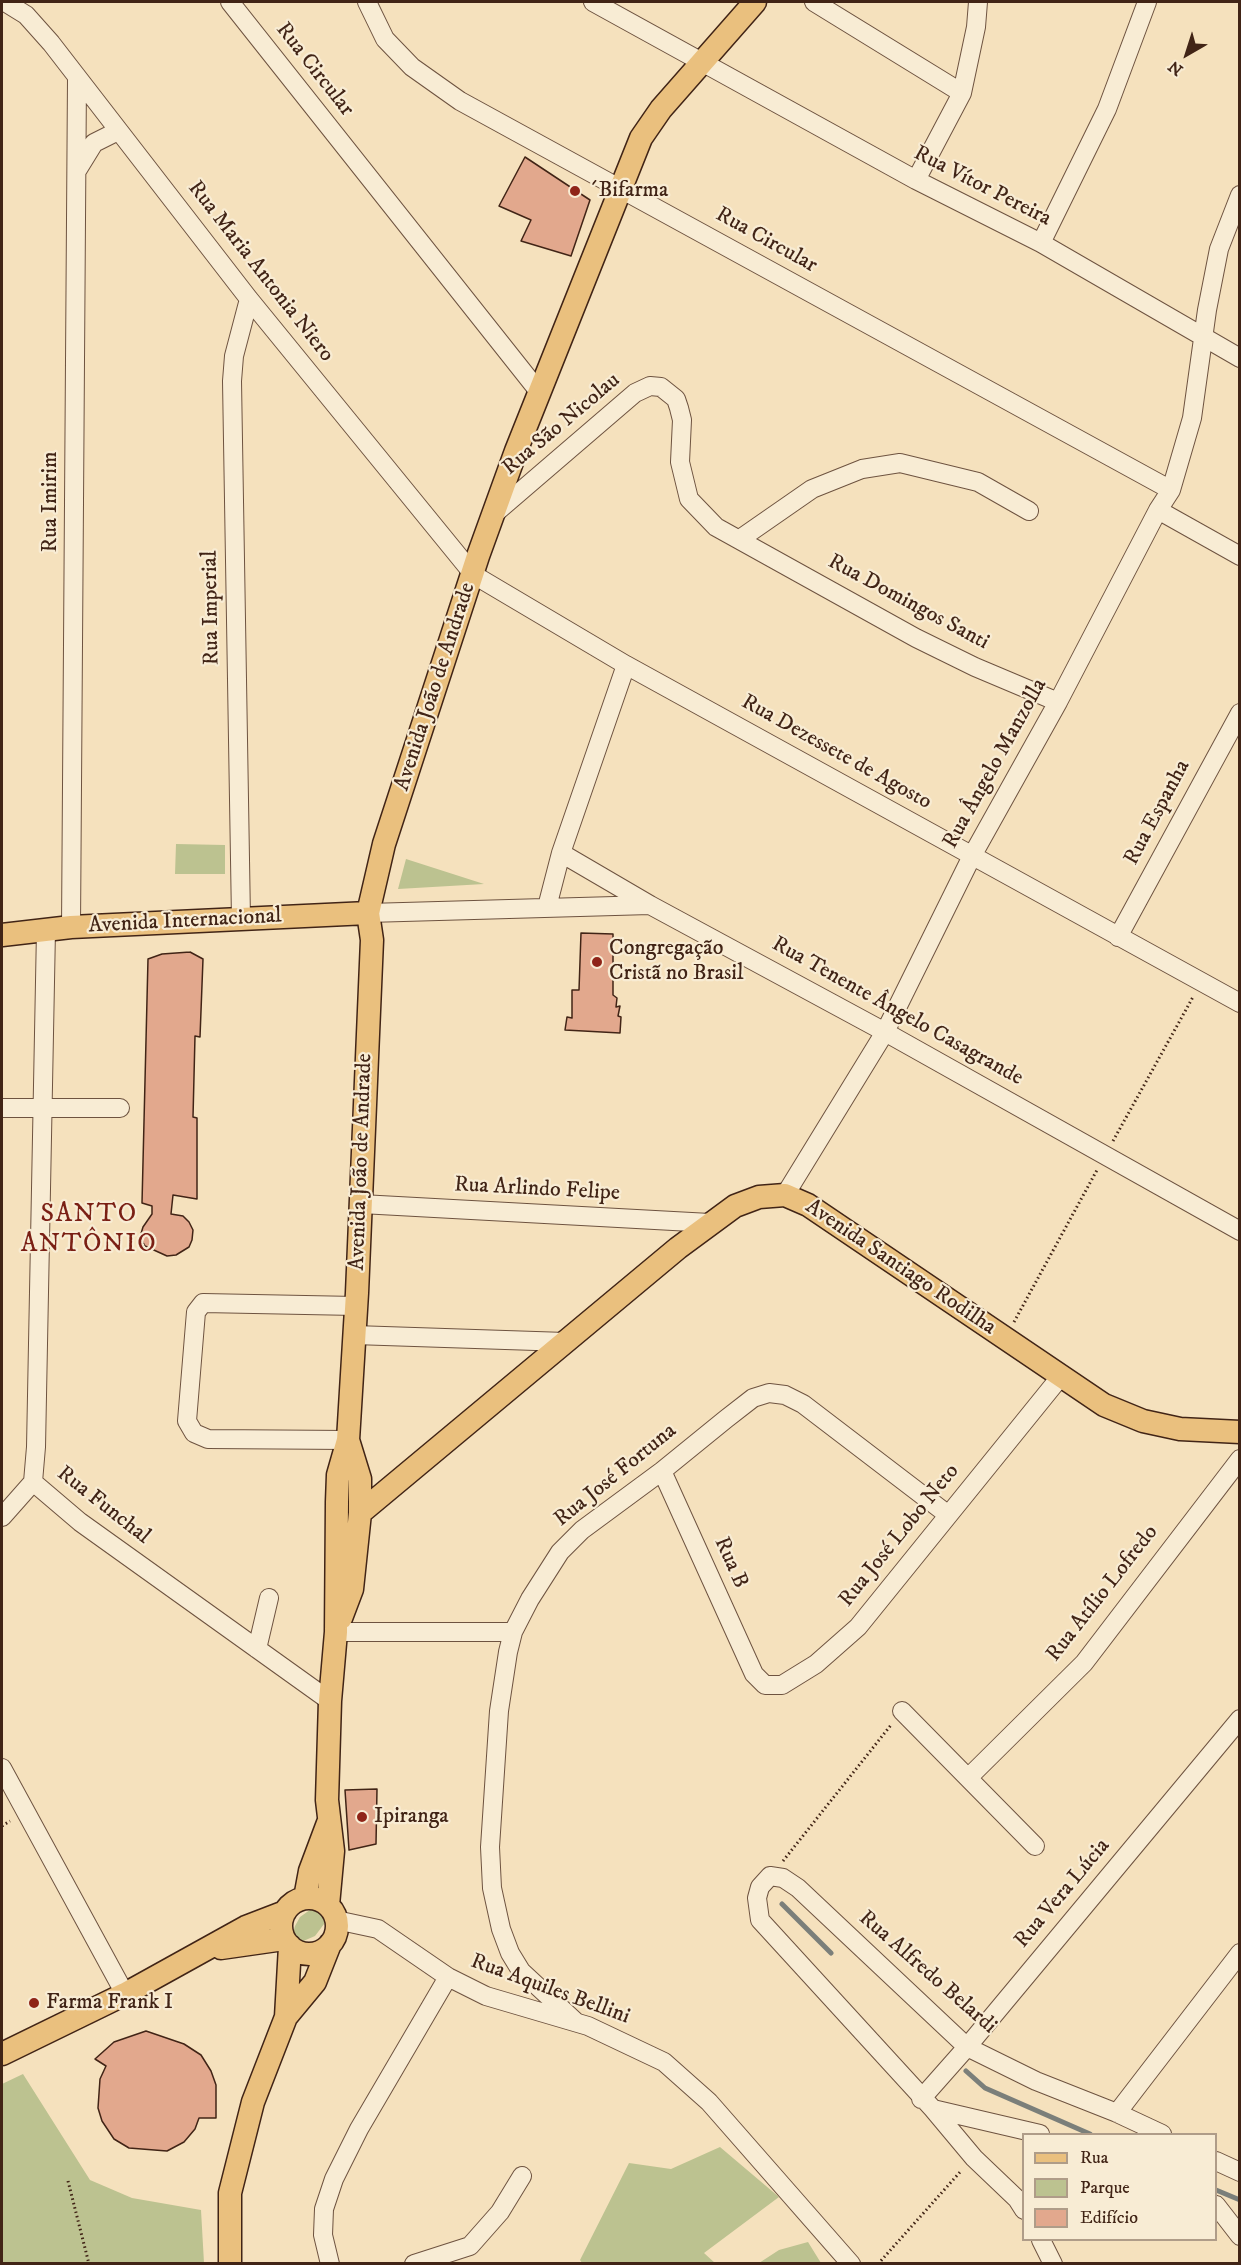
<!DOCTYPE html>
<html>
<head>
<meta charset="utf-8">
<style>
  body { margin:0 }
  #map { position:relative; width:1241px; height:2265px; overflow:hidden; background:#f5e1bd; font-family:"IM FELL DW Pica",serif }
  canvas { display:block }
  .frame { position:absolute; inset:0; border:3px solid #412416; pointer-events:none }
  .legend { position:absolute; left:1022px; top:2133px; width:195px; height:108px; box-sizing:border-box; background:#f8ecd4; border:2px solid #af9c88; margin:0; padding:8px 10px; list-style:none; font-size:18px; color:#412416 }
  .legend li { display:flex; align-items:center; gap:12px; height:30px }
  .legend b { width:30px; border:2px solid #af9c88 }
  .north { position:absolute; left:1157px; top:24px; width:60px; height:60px; -webkit-text-stroke:4px #f8ecd4; paint-order:stroke; rotate:219deg; font-size:16px; font-weight:700; line-height:24px; text-align:center; color:#412416 }
  .north::after { content:''; display:block; margin:auto; width:21px; height:27px; background:#412416; clip-path:polygon(50% 0,100% 100%,50% 72%,0 100%) }
</style>
</head>
<body>
<div id="map">
<canvas width="1241" height="2265"></canvas>
<div class="frame"></div>
<ul class="legend">
<li><b style="height:8px;background:#eac07e"></b>Rua</li>
<li><b style="height:16px;background:#bcc290"></b>Parque</li>
<li><b style="height:16px;background:#e2a88d"></b>Edifício</li>
</ul>
<div class="north">N</div>
</div>
<script>
const c = document.querySelector('canvas').getContext('2d');
c.lineJoin = 'round';
function fillPath(path, color) {
  c.fillStyle = color;
  c.fill(path, 'evenodd');
}
function toPath(rows) {
  const path = new Path2D();
  for (const r of rows) {
    if (r.length === 3) {
      path.moveTo(r[0] + r[2], r[1]);
      path.arc(r[0], r[1], r[2], 0, 2 * Math.PI);
      continue;
    }
    path.moveTo(r[0], r[1]);
    for (let i = 2; i < r.length; i += 2) path.lineTo(r[i], r[i + 1]);
  }
  return path;
}
function strokePath(path, color, width, dash) {
  c.strokeStyle = color;
  c.lineWidth = width;
  c.lineCap = dash ? 'butt' : 'round';
  c.setLineDash(dash || []);
  c.stroke(path);
}
function label(font, color, halo, rows, align = 'center') {
  c.font = font + ' "IM FELL DW Pica",serif';
  c.lineWidth = 4.5;
  c.setLineDash([]);
  c.textBaseline = 'middle';
  c.strokeStyle = halo;
  c.fillStyle = color;
  for (const [text, x, y, turn = 0] of rows) {
    c.save();
    c.translate(x, y);
    c.rotate((+turn || 0) * Math.PI / 180);
    c.textAlign = isNaN(turn) ? turn : align;
    if (halo) c.strokeText(text, 0, 0);
    c.fillText(text, 0, 0);
    c.restore();
  }
}
fillPath(toPath([
  [176,844,225,845,225,874,175,874],
  [406,859,484,884,398,889],
  [314,1907,326,1911,324,1924,315,1936,301,1942,293,1933,295,1926,300,1917],
  [23,2074,90,2180,132,2198,201,2210,204,2263,2,2263,2,2084],
  [720,2147,779,2197,704,2253,715,2263,582,2263,580,2260,629,2163,671,2169],
  [808,2242,821,2263,759,2263,779,2250]
]), '#bcc290');
strokePath(toPath([
  [782,1904,831,1953],
  [966,2071,985,2088,1090,2134],
  [1216,2190,1240,2200]
]), '#7b7f7a', 5);
const building = toPath([
  [525,157,590,200,571,256,521,241,531,220,499,206,525,157],
  [581,933,613,934,613,995,617,998,616,1007,620,1006,618,1016,621,1017,620,1033,565,1030,567,1017,572,1018,572,990,579,990,581,933],
  [190,952,203,959,200,1037,195,1036,193,1117,197,1118,197,1199,173,1195,171,1214,183,1216,189,1222,193,1230,192,1240,189,1247,176,1255,167,1256,145,1246,140,1237,143,1227,152,1214,152,1206,142,1203,148,959,162,954,190,952],
  [377,1789,376,1844,349,1850,345,1790,377,1789],
  [146,2031,184,2044,201,2055,211,2071,216,2085,216,2118,199,2118,195,2129,184,2142,167,2151,129,2148,114,2139,102,2121,98,2108,100,2079,106,2066,95,2059,114,2042,146,2031]
]);
fillPath(building, '#e2a88d');
strokePath(building, '#412416', 1.5);
const minor = toPath([
  [5,2,26,15,51,43,249,299,474,575,626,665,1240,1003],
  [230,2,540,393],
  [367,2,385,39,412,67,460,101,1171,490],
  [593,2,916,180,1041,243,1240,358],
  [814,2,962,93],
  [78,169,94,143,118,131],
  [916,180,962,93,976,27,978,2],
  [1041,243,1107,109,1147,2],
  [1158,510,1240,556],
  [493,515,635,393,650,386,661,387,676,399,679,408,682,420,680,462,689,499,716,527,916,638,975,667,1058,702],
  [740,539,812,489,862,469,900,463,978,482,1029,511],
  [561,853,650,905],
  [547,907,561,853,626,665],
  [368,913,650,905,885,1032,1240,1231],
  [241,919,232,381,234,356,249,299],
  [71,927,77,78],
  [46,930,36,1447,33,1482,80,1522,330,1701],
  [1118,937,1240,713],
  [2,1108,120,1108],
  [785,1195,885,1032,972,856,1058,702,1158,510,1171,490,1192,418,1207,310,1219,249,1240,195],
  [361,1204,710,1223],
  [354,1335,566,1342],
  [348,1440,208,1439,194,1433,187,1421,195,1324,196,1312,203,1303,356,1306],
  [662,1471,754,1674,765,1685,782,1685,816,1664,858,1627,1061,1376],
  [2,1517,33,1482],
  [336,1632,513,1632],
  [257,1649,269,1598],
  [902,1711,1035,1846],
  [2,1768,125,1994],
  [969,1777,1084,1663,1240,1459],
  [336,1920,378,1929,448,1977,486,1996,588,2026,664,2062,709,2102,851,2264],
  [576,2022,521,1971,510,1953,501,1929,492,1888,490,1847,499,1711,508,1652,513,1632,530,1599,560,1552,582,1530,662,1471,726,1419,753,1398,769,1393,785,1395,803,1404,947,1514],
  [921,2099,967,2047,1240,1719],
  [933,2109,1040,2134],
  [1117,2113,1240,1953],
  [1216,2161,1240,2172],
  [1216,2205,1240,2236],
  [1024,2210,1017,2199,974,2158,933,2109,760,1920,757,1898,760,1887,770,1876,783,1878,798,1888,967,2047,1036,2081,1117,2113,1162,2134],
  [1041,2240,1053,2264],
  [330,2264,323,2235,324,2209,334,2179,359,2129,448,1977],
  [414,2264,470,2246,500,2212,522,2176]
]);
const major = toPath([
  [2,935,71,927,368,913],
  [360,1513,678,1248,735,1206,759,1197,785,1195,808,1205,1104,1405,1143,1421,1180,1429,1240,1432],
  [341,1618,352,1589,360,1513,360,1479,348,1440],
  [305,1898,310,1871,328,1823],
  [309,1926,28],
  [328,1905,333,1851,327,1800,330,1701,336,1632,337,1502,338,1475,348,1440,357,1293,372,940,368,913,384,844,478,556,516,451,641,138,661,109,755,2],
  [221,1948,284,1939],
  [286,2017,315,1982,330,1944],
  [2,2054,125,1994,246,1927,285,1912],
  [230,2264,230,2193,253,2102,286,2017,290,1946]
]);
strokePath(minor, '#6e5340', 20);
strokePath(major, '#412416', 25);
strokePath(toPath([
  [1113,1141,1193,997],
  [1014,1322,1097,1170],
  [2,1826,10,1821],
  [783,1861,891,1725],
  [68,2181,89,2264],
  [878,2264,961,2171]
]), '#412416', 3, [1.5, 3]);
strokePath(minor, '#f8ecd4', 18);
strokePath(major, '#eac07e', 22);
for (const [x, y, r, color] of [
  [575,191,6,"#8f2418"],
  [597,962,6,"#8f2418"],
  [362,1817,6,"#8f2418"],
  [34,2003,6,"#8f2418"]
]) {
  const dot = new Path2D();
  dot.arc(x, y, r, 0, 2 * Math.PI);
  c.fillStyle = color;
  c.fill(dot);
  strokePath(dot, '#f8ecd4', 2);
}
label('22px', '#412416', '#f8ecd4', [
  ["Rua Circular",314,70,52],
  ["Rua Vítor Pereira",982,187,27],
  ["Rua Circular",766,241,29],
  ["Rua Maria Antonia Niero",260,272,52],
  ["Rua São Nicolau",562,425,-40],
  ["Rua Imirim",51,502,-90],
  ["Rua Domingos Santi",908,603,28],
  ["Rua Imperial",212,608,-91],
  ["Avenida João de Andrade",436,687,-72],
  ["Rua Dezessete de Agosto",836,753,29],
  ["Rua Ângelo Manzolla",996,764,-61],
  ["Rua Espanha",1158,813,-62],
  ["Avenida Internacional",185,922,-3],
  ["Rua Tenente Ângelo Casagrande",897,1012,29],
  ["Avenida João de Andrade",362,1162,-88],
  ["Rua Arlindo Felipe",537,1190,3],
  ["Avenida Santiago Rodilha",900,1268,34],
  ["Rua José Fortuna",616,1476,-39],
  ["Rua Funchal",103,1506,38],
  ["Rua José Lobo Neto",900,1536,-51],
  ["Rua B",730,1563,66],
  ["Rua Atílio Lofredo",1103,1594,-52],
  ["Rua Vera Lúcia",1063,1894,-50],
  ["Rua Alfredo Belardi",927,1973,41],
  ["Rua Aquiles Bellini",550,1990,20]
]);
label('22px', '#412416', '#f8ecd4', [
  ["´Bifarma",587,191],
  ["Congregação",609,949],
  ["Cristã no Brasil",609,974],
  ["Ipiranga",374,1817],
  ["Farma Frank I",46,2003]
], 'left');
c.letterSpacing = '1.5px';
label('26px', '#7a1f14', '#f8ecd4', [
  ["SANTO",89,1216],
  ["ANTÔNIO",89,1246]
]);
c.letterSpacing = '0px';
</script>
</body>
</html>
